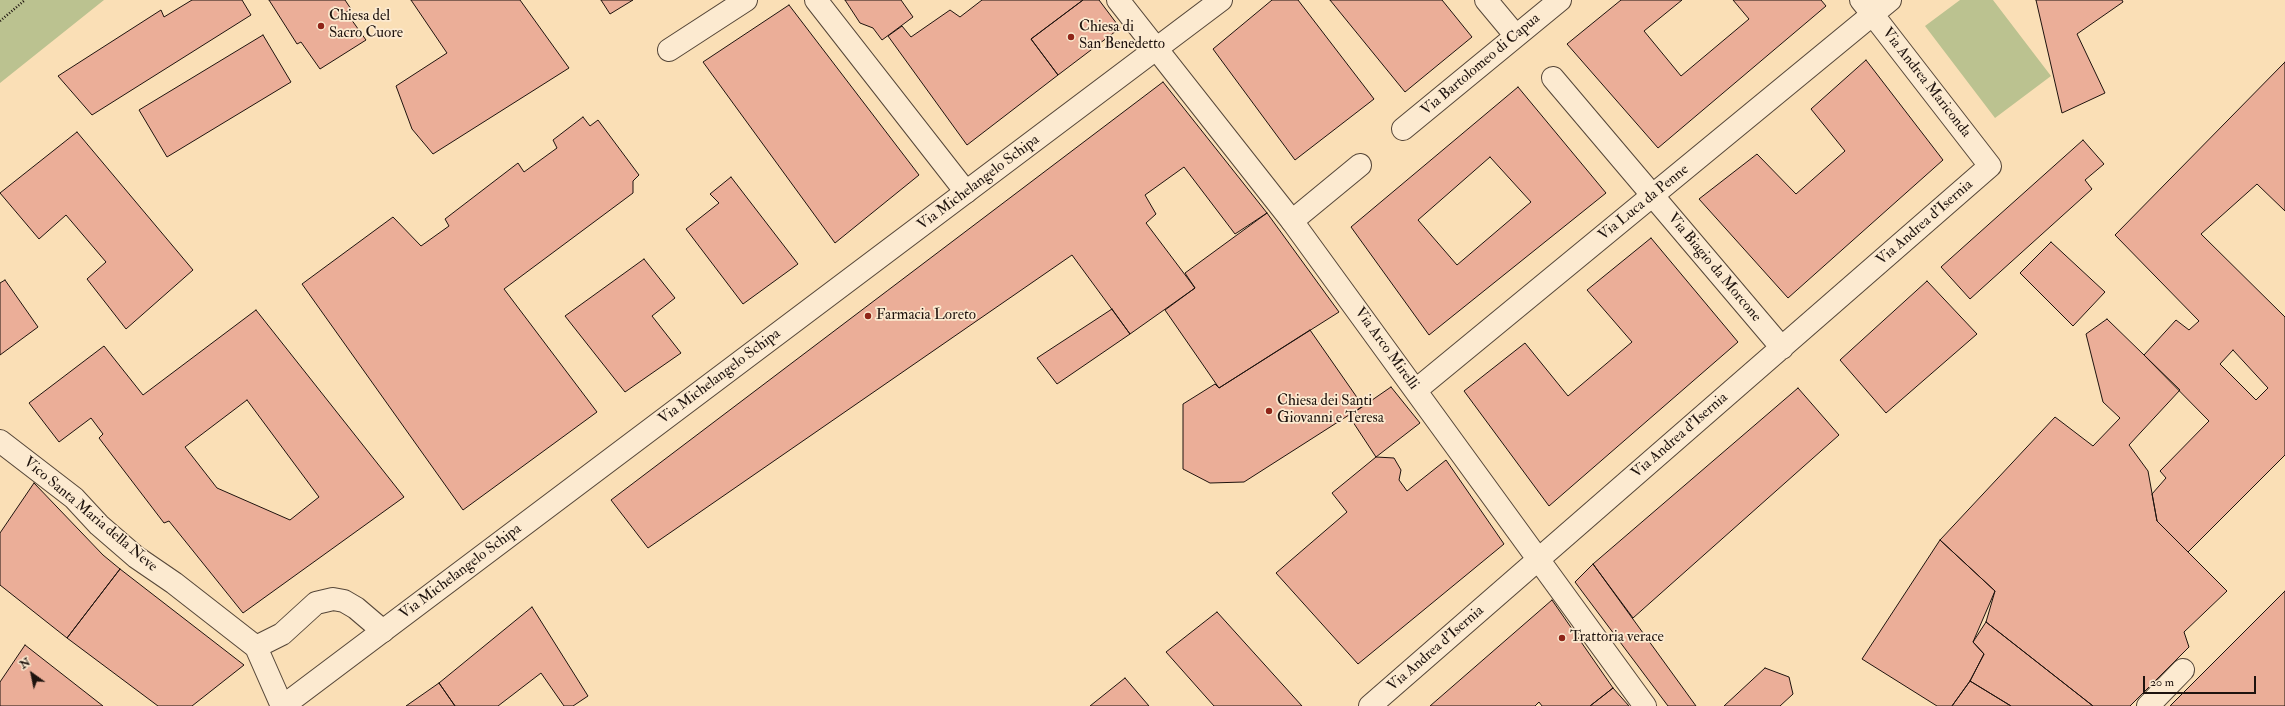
<!DOCTYPE html>
<html>
<head>
<meta charset="utf-8">
<style>
  body { margin:0 }
  #map { position:relative; width:2285px; height:706px; overflow:hidden; background:#fadfb6; font-family:"IM FELL Double Pica",serif }
  canvas { display:block }
  .north { position:absolute; left:12px; top:654px; width:40px; height:40px; -webkit-text-stroke:3px #fcead0; paint-order:stroke; rotate:327deg; font-size:11px; font-weight:700; line-height:16px; text-align:center; color:#1e130e }
  .north::after { content:''; display:block; margin:auto; width:14px; height:18px; background:#1e130e; clip-path:polygon(50% 0,100% 100%,50% 72%,0 100%) }
  .scale { position:absolute; left:2143px; top:676px; width:113px; height:18px; box-sizing:border-box; border:2px solid #1e130e; border-top:0; padding-left:5px; font-size:12px; line-height:14px; white-space:nowrap; color:#1e130e; -webkit-text-stroke:3px #fcead0; paint-order:stroke }
</style>
</head>
<body>
<div id="map">
<canvas width="2285" height="706"></canvas>
<div class="north">N</div>
<div class="scale">20 m</div>
</div>
<script>
const c = document.querySelector('canvas').getContext('2d');
c.lineJoin = 'round';
function fillPath(path, color) {
  c.fillStyle = color;
  c.fill(path, 'evenodd');
}
function toPath(rows) {
  const path = new Path2D();
  for (const r of rows) {
    path.moveTo(r[0], r[1]);
    for (let i = 2; i < r.length; i += 2) path.lineTo(r[i], r[i + 1]);
  }
  return path;
}
function strokePath(path, color, width, dash) {
  c.strokeStyle = color;
  c.lineWidth = width;
  c.lineCap = dash ? 'butt' : 'round';
  c.setLineDash(dash || []);
  c.stroke(path);
}
function label(font, color, halo, rows, align = 'center') {
  c.font = font + ' "IM FELL Double Pica",serif';
  c.lineWidth = 3.5;
  c.setLineDash([]);
  c.textBaseline = 'middle';
  c.strokeStyle = halo;
  c.fillStyle = color;
  for (const [text, x, y, turn = 0] of rows) {
    c.save();
    c.translate(x, y);
    c.rotate((+turn || 0) * Math.PI / 180);
    c.textAlign = isNaN(turn) ? turn : align;
    if (halo) c.strokeText(text, 0, 0);
    c.fillText(text, 0, 0);
    c.restore();
  }
}
fillPath(toPath([
  [0,0,104,0,0,83],
  [1960,0,1993,0,2051,76,1995,118,1925,26]
]), '#bbc290');
const building = toPath([
  [192,0,242,0,251,15,92,115,58,76,161,10,164,17,192,0],
  [269,0,345,0,351,9,346,12,366,40,320,69,301,42,297,44,269,0],
  [411,0,520,0,569,68,433,154,412,129,396,86,447,53,411,0],
  [601,0,633,0,610,14,601,0],
  [845,0,901,0,913,17,882,40,873,28,860,23,845,0],
  [982,0,1083,0,1031,39,1058,75,967,145,888,36,902,26,911,37,950,10,960,17,982,0],
  [1083,0,1099,0,1120,28,1058,75,1031,39,1083,0],
  [1272,0,1298,0,1374,99,1295,160,1213,49,1272,0],
  [1330,0,1442,0,1472,37,1405,92,1330,0],
  [1621,0,1682,0,1644,31,1681,76,1749,19,1733,0,1821,0,1826,6,1658,148,1567,44,1621,0],
  [2036,0,2122,0,2123,2,2077,34,2105,93,2062,113,2036,0],
  [789,5,919,175,835,243,703,62,789,5],
  [263,35,291,82,167,157,139,110,263,35],
  [1866,60,1943,160,1788,298,1699,199,1757,154,1796,194,1845,151,1811,109,1866,60],
  [2285,62,2285,211,2257,184,2201,234,2285,317,2285,455,2188,552,2157,521,2152,494,2166,478,2160,471,2209,421,2144,355,2176,320,2189,330,2199,321,2115,235,2285,62],
  [2233,350,2268,388,2256,400,2220,364,2233,350],
  [1163,82,1267,213,1235,234,1184,167,1145,195,1156,214,1146,223,1195,288,1130,334,1072,255,648,548,611,500,1163,82],
  [1518,87,1606,193,1429,335,1351,227,1518,87],
  [1490,157,1531,202,1457,265,1418,220,1490,157],
  [583,117,590,126,598,120,639,175,633,181,633,193,504,289,597,412,463,510,302,284,393,217,421,246,449,226,445,219,518,163,524,172,557,148,553,140,583,117],
  [77,132,193,270,126,329,87,279,106,262,66,215,39,239,0,193,77,132],
  [2083,140,2104,164,2085,180,2092,189,1970,299,1941,267,2083,140],
  [731,177,798,264,743,304,686,229,719,203,710,194,731,177],
  [1267,213,1339,312,1219,388,1165,310,1195,288,1185,273,1267,213],
  [1651,238,1738,342,1549,506,1464,391,1525,343,1568,396,1632,342,1587,290,1651,238],
  [2051,242,2105,292,2073,326,2020,273,2051,242],
  [644,259,675,298,652,316,681,353,625,392,565,316,644,259],
  [5,280,38,327,0,355,0,283,5,280],
  [1927,281,1977,334,1886,413,1840,360,1927,281],
  [1112,309,1130,334,1057,384,1037,358,1112,309],
  [256,310,404,497,243,613,169,521,164,523,99,438,103,434,91,418,59,442,29,403,104,346,143,395,256,310],
  [247,400,319,497,290,520,217,488,185,447,247,400],
  [2107,319,2180,390,2129,445,2148,471,2157,521,2227,591,2184,632,2189,647,2130,706,2093,706,1986,622,1995,591,1940,540,2055,417,2093,446,2120,418,2103,402,2086,334,2107,319],
  [1310,330,1363,406,1244,482,1210,483,1183,469,1183,404,1215,384,1219,388,1310,330],
  [1391,387,1420,423,1376,457,1349,416,1391,387],
  [1798,388,1839,435,1633,618,1593,564,1798,388],
  [1376,457,1394,458,1401,470,1399,480,1407,491,1446,460,1504,544,1358,664,1276,573,1347,512,1332,493,1376,457],
  [34,483,103,555,120,569,67,638,0,585,0,533,34,483],
  [1940,540,1995,591,1973,642,1984,654,1970,681,1952,706,1937,706,1862,659,1940,540],
  [1593,564,1696,706,1668,706,1575,582,1593,564],
  [120,569,244,665,192,706,158,706,67,638,120,569],
  [2285,591,2285,706,2170,706,2285,591],
  [1552,600,1613,688,1590,706,1542,706,1539,702,1535,706,1430,706,1552,600],
  [532,607,588,696,573,706,564,706,541,673,498,706,455,706,439,683,532,607],
  [1217,612,1302,706,1214,706,1166,652,1217,612],
  [1986,622,2093,706,2011,706,1970,681,1984,654,1973,642,1986,622],
  [25,645,103,706,0,706,0,682,25,645],
  [1765,668,1789,677,1793,694,1780,706,1724,706,1765,668],
  [1125,678,1149,706,1090,706,1125,678],
  [1970,681,2011,706,1952,706,1970,681],
  [439,683,455,706,406,706,439,683],
  [1613,688,1629,706,1590,706,1613,688]
]);
fillPath(building, '#ebae98');
strokePath(building, '#1e130e', 1);
const service = toPath([
  [816,0,966,192],
  [669,50,746,0]
]);
const pedestrian = toPath([
  [1861,0,1873,15],
  [1553,78,1653,196],
  [1292,221,1360,165]
]);
const minor = toPath([
  [1118,0,1292,221,1645,706],
  [1486,0,1516,36],
  [1403,129,1560,0],
  [1653,196,1782,348],
  [1416,390,1890,0],
  [0,441,74,498,99,525,136,557,174,583,256,647,282,706],
  [256,647,282,634,316,603,333,599,344,601,356,608,383,631],
  [1370,706,1990,166,1873,15],
  [2148,706,2183,670]
]);
const tertiary = toPath([
  [283,706,1221,0]
]);
strokePath(service, '#554638', 24);
strokePath(pedestrian, '#554638', 24);
strokePath(minor, '#554638', 24);
strokePath(tertiary, '#554638', 24);
strokePath(toPath([
  [0,21,25,0]
]), '#1e130e', 2.5, [1, 2]);
strokePath(service, '#fcead0', 22);
strokePath(pedestrian, '#fcead0', 22);
strokePath(minor, '#fcead0', 22);
strokePath(tertiary, '#fcead0', 22);
for (const [x, y, r, color] of [
  [321,26,4,"#8f2418"],
  [1071,37,4,"#8f2418"],
  [868,316,4,"#8f2418"],
  [1269,411,4,"#8f2418"],
  [1562,638,4,"#8f2418"]
]) {
  const dot = new Path2D();
  dot.arc(x, y, r, 0, 2 * Math.PI);
  c.fillStyle = color;
  c.fill(dot);
  strokePath(dot, '#fcead0', 1.5);
}
label('15px', '#1e130e', '#fcead0', [
  ["Chiesa del",329,17],
  ["Sacro Cuore",329,34],
  ["Chiesa di",1079,28],
  ["San Benedetto",1079,45],
  ["Farmacia Loreto",876,316],
  ["Chiesa dei Santi",1277,402],
  ["Giovanni e Teresa",1277,419],
  ["Trattoria verace",1570,638]
], 'left');
label('15px', '#1e130e', '#fcead0', [
  ["Via Bartolomeo di Capua",1481,65,-40],
  ["Via Andrea Mariconda",1926,83,52],
  ["Via Michelangelo Schipa",979,183,-37],
  ["Via Luca da Penne",1644,203,-39],
  ["Via Andrea d'Isernia",1925,223,-41],
  ["Via Biagio da Morcone",1714,268,50],
  ["Via Arco Mirelli",1386,349,54],
  ["Via Michelangelo Schipa",720,377,-37],
  ["Via Andrea d'Isernia",1680,436,-41],
  ["Vico Santa Maria della Neve",90,515,40],
  ["Via Michelangelo Schipa",461,572,-37],
  ["Via Andrea d'Isernia",1436,649,-41]
]);
</script>
</body>
</html>
